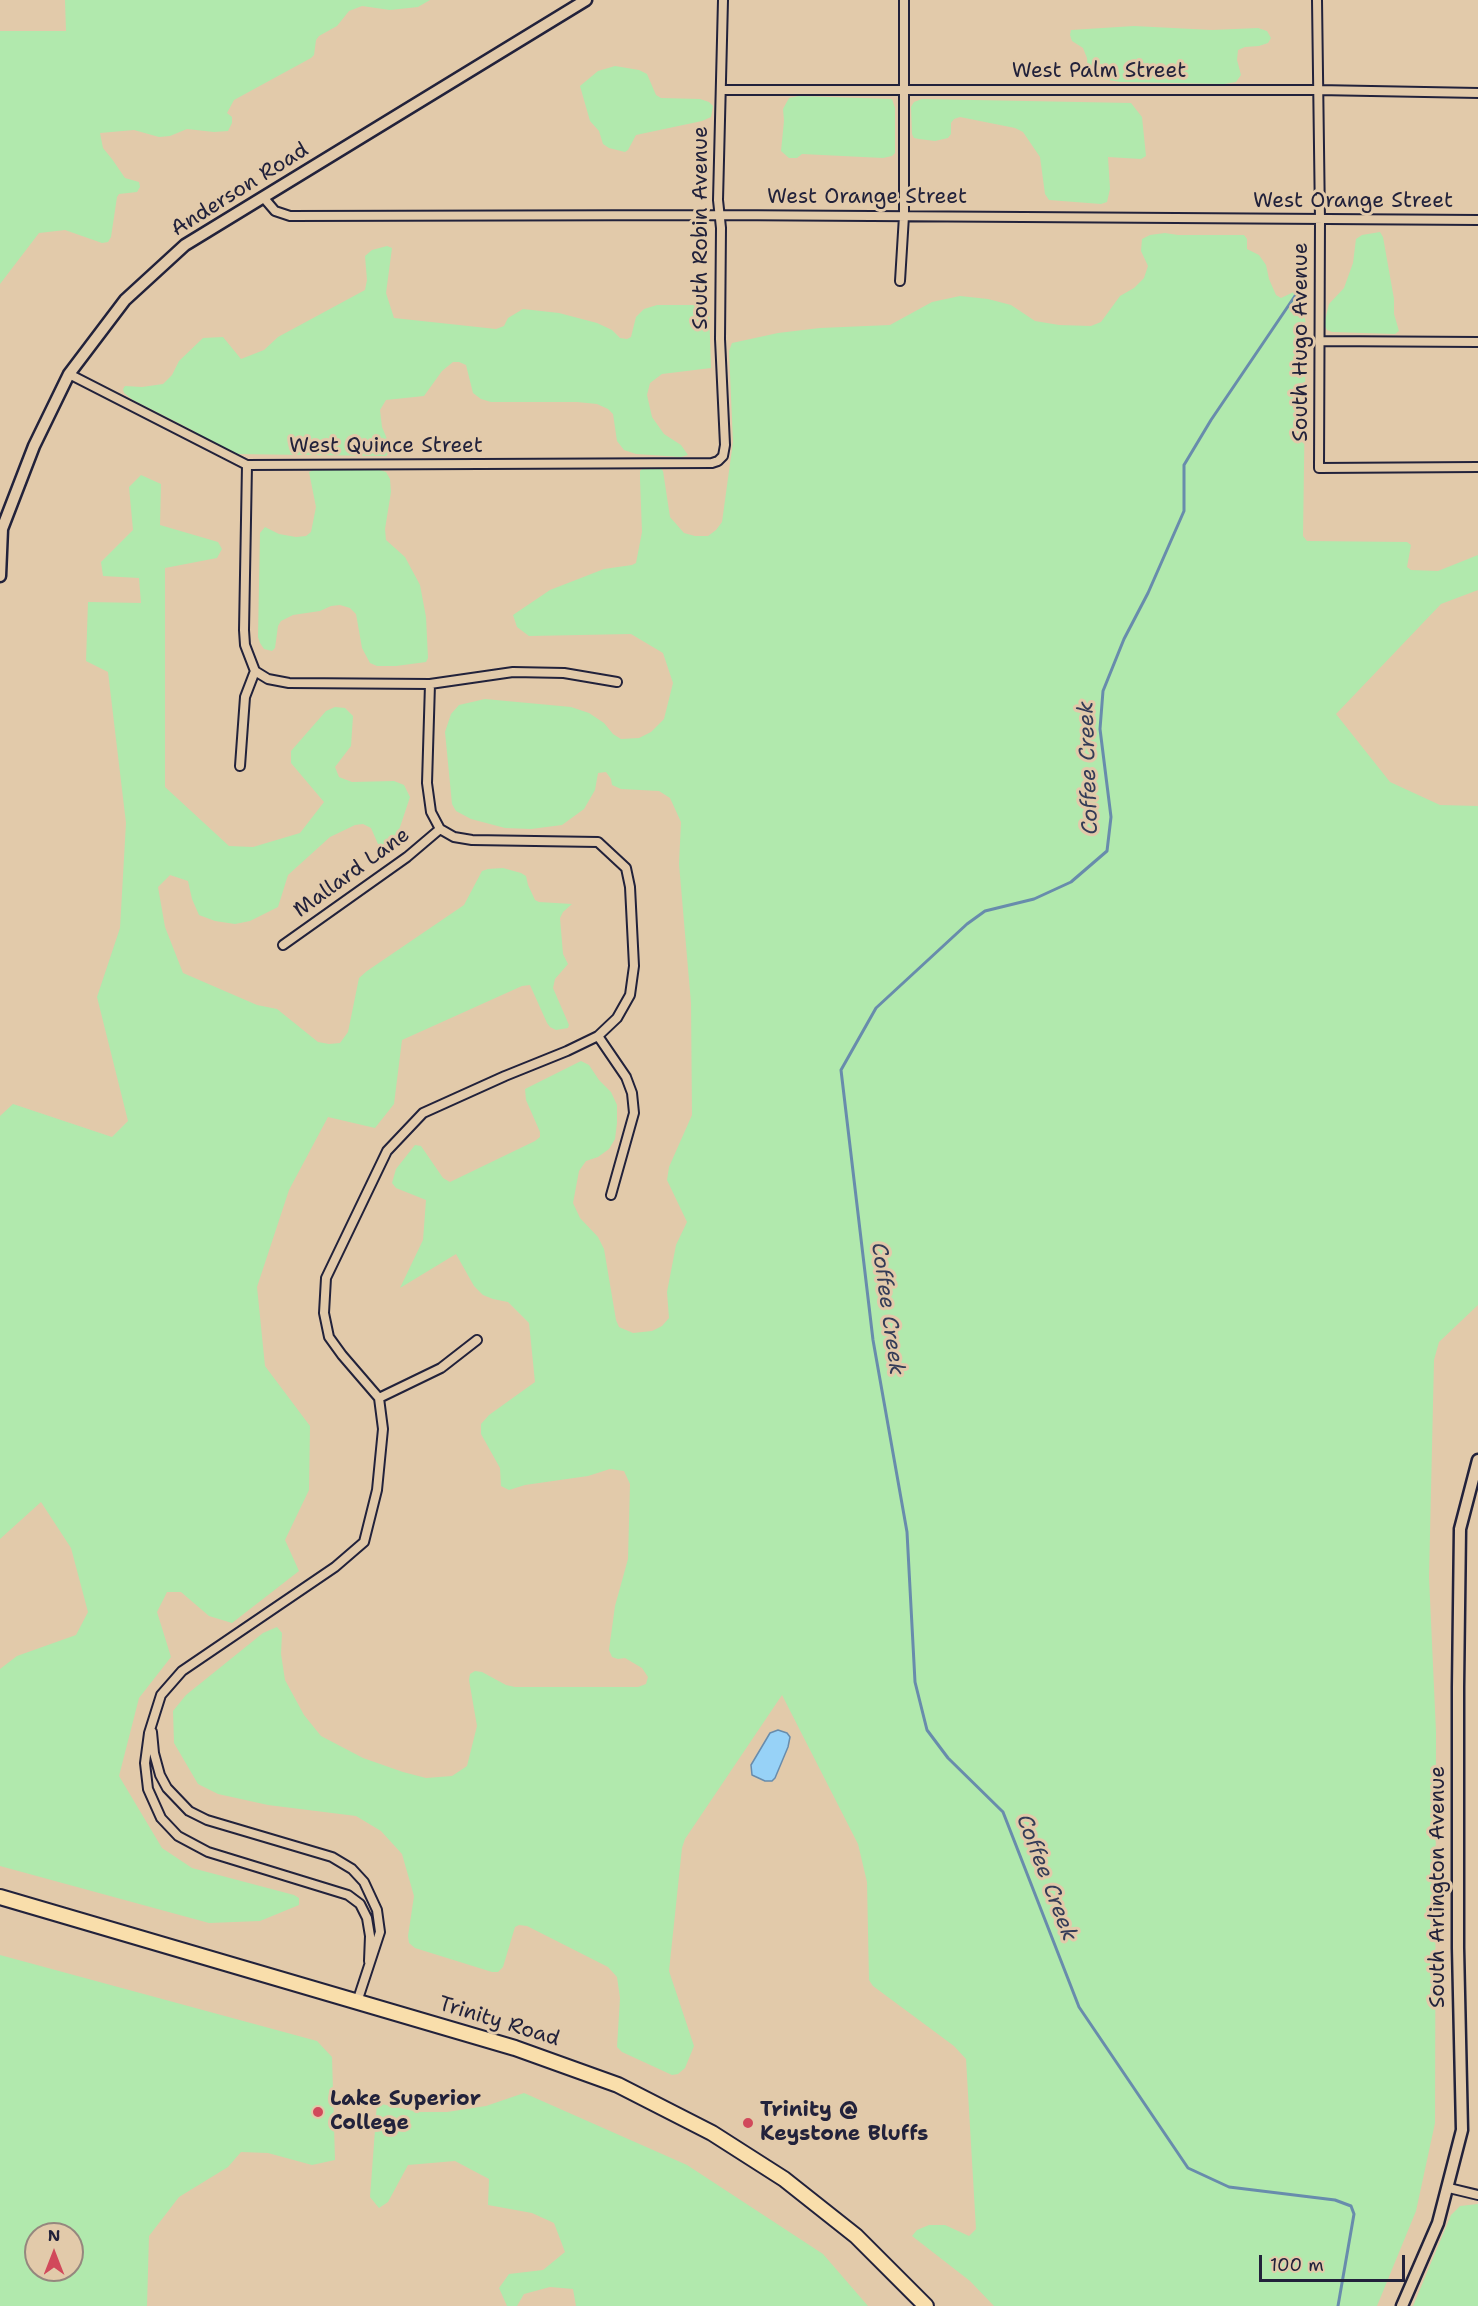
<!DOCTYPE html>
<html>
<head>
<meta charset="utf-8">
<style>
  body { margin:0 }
  #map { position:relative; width:1478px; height:2306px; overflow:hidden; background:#e2caaa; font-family:"Shantell Sans",sans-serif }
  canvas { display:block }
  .north { position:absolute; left:24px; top:2222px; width:60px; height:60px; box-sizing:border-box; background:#e2caaa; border:2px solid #95877e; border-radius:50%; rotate:0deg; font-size:16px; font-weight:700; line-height:24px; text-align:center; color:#22223b }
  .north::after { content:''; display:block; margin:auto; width:21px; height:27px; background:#d1495b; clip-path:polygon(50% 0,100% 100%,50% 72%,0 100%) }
  .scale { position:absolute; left:1259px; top:2255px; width:146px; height:27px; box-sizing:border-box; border:3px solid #22223b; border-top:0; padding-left:8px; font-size:18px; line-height:21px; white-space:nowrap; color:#22223b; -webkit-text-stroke:4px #e2caaa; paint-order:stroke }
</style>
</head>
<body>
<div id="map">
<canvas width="1478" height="2306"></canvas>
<div class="north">N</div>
<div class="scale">100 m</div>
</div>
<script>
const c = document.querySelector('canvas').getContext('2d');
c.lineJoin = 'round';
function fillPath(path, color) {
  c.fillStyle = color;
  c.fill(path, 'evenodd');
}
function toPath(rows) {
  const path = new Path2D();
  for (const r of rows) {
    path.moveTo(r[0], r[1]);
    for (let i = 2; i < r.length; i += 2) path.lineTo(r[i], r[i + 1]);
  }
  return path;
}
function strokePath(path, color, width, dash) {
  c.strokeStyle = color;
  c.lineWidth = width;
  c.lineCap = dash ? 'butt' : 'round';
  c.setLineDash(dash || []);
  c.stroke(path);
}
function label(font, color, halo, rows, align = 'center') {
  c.font = font + ' "Shantell Sans",sans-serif';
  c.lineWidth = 6;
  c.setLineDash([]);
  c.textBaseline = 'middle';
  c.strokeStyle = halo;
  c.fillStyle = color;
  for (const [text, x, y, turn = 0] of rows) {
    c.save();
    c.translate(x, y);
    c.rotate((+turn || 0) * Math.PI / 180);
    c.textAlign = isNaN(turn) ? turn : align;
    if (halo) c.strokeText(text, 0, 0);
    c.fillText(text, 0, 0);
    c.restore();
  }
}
fillPath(toPath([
  [65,0,430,0,418,7,390,10,362,6,349,11,337,26,319,36,316,40,314,55,311,58,234,100,227,113,232,117,232,123,228,131,214,132,187,129,170,136,159,137,134,130,100,133,103,148,112,159,125,178,139,182,140,187,137,192,119,194,117,197,111,237,108,242,102,243,65,230,39,233,0,284,0,31,66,31],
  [1134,26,1212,30,1258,28,1267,31,1271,38,1268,43,1259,46,1245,47,1238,50,1237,60,1241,75,1236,82,1224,84,1120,82,1092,77,1088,72,1087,58,1083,48,1072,41,1070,35,1071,30],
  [615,66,639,70,647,74,656,95,661,98,700,99,709,102,713,106,711,117,702,121,636,135,628,150,625,152,609,148,603,144,599,131,590,121,580,86,598,71],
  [799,96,892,99,895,108,895,153,892,156,883,158,802,154,797,158,789,158,781,151,784,121,783,109,789,98],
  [922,99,1131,103,1142,117,1146,156,1141,159,1108,157,1110,189,1107,202,1101,204,1049,200,1045,194,1040,157,1023,132,1015,128,960,117,954,119,951,123,951,134,948,138,935,141,919,139,914,138,912,134,911,107,914,102],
  [1380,232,1383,237,1394,299,1394,314,1399,331,1395,334,1332,332,1327,330,1324,325,1327,312,1329,304,1344,288,1353,263,1356,239,1362,235],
  [1165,233,1178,235,1244,235,1247,239,1247,249,1259,255,1266,265,1269,279,1276,295,1281,298,1298,290,1301,292,1306,326,1303,536,1307,541,1407,542,1411,545,1407,567,1411,570,1438,571,1478,555,1478,590,1441,604,1336,714,1390,782,1440,805,1478,806,1478,1305,1439,1342,1434,1360,1429,1577,1436,1732,1435,2123,1416,2211,1377,2306,994,2306,970,2281,912,2236,917,2230,929,2225,945,2225,969,2236,976,2229,966,2059,954,2046,873,1986,869,1980,867,1882,858,1844,782,1695,685,1839,682,1848,669,1971,694,2046,685,2068,678,2074,672,2075,622,2052,617,2047,620,1998,617,1977,608,1967,527,1926,519,1925,515,1927,503,1967,498,1972,492,1972,415,1948,409,1943,408,1936,414,1896,402,1854,381,1831,356,1816,268,1805,218,1794,198,1784,174,1743,173,1711,186,1695,263,1633,277,1627,282,1633,281,1654,285,1680,304,1715,321,1736,363,1758,403,1772,426,1778,452,1776,467,1766,477,1726,469,1680,470,1674,475,1671,482,1672,506,1685,515,1687,638,1687,646,1684,648,1677,642,1668,625,1658,618,1659,612,1657,609,1650,615,1606,628,1559,630,1484,624,1471,610,1469,588,1476,525,1485,509,1490,501,1486,500,1468,481,1434,481,1424,489,1415,535,1382,529,1323,508,1302,493,1299,483,1295,474,1286,456,1254,400,1288,423,1240,426,1200,396,1188,392,1183,396,1169,415,1145,421,1146,443,1178,450,1182,535,1141,540,1137,540,1132,526,1100,525,1089,581,1061,589,1065,599,1080,611,1092,617,1105,617,1123,615,1139,609,1149,598,1157,586,1161,579,1171,573,1203,580,1218,598,1237,604,1249,616,1320,619,1327,633,1333,652,1331,662,1326,669,1318,667,1292,676,1245,687,1222,667,1180,669,1167,692,1115,691,1003,679,864,681,822,670,798,659,791,621,789,612,785,611,779,606,772,598,773,595,790,584,809,562,825,531,829,505,828,471,819,456,811,452,804,445,732,451,714,459,705,485,699,571,707,589,713,604,723,613,734,621,739,639,738,651,732,664,719,673,683,663,653,631,634,529,636,517,627,513,615,550,590,604,569,632,565,636,563,642,532,640,480,640,471,643,468,660,468,663,471,670,517,684,533,695,536,708,536,716,530,722,522,733,442,729,351,732,343,778,333,820,328,890,325,932,302,960,296,988,299,1011,305,1035,321,1059,325,1091,326,1101,322,1120,296,1134,288,1144,278,1148,266,1141,251,1142,239,1150,235],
  [387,246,392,248,386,293,394,318,496,329,504,326,508,318,523,309,559,313,597,323,612,330,620,338,627,339,631,337,636,317,644,309,657,305,700,305,709,309,711,368,662,374,650,383,647,395,652,417,664,434,681,445,688,455,681,457,636,454,624,450,617,441,613,414,608,409,597,404,577,402,491,402,481,399,473,393,466,365,459,362,453,362,442,371,424,396,386,400,380,410,382,427,390,446,390,452,386,456,233,454,223,450,192,430,133,400,124,393,123,389,125,386,142,387,163,384,172,375,179,361,203,338,223,337,241,359,264,350,278,337,365,290,367,280,365,256,372,250],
  [316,469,377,469,386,472,390,479,391,492,385,529,386,540,405,557,420,585,426,617,428,658,426,662,396,666,377,666,370,663,362,648,356,614,350,608,340,605,331,606,320,611,293,615,281,621,278,626,275,648,272,651,264,649,260,643,258,637,260,533,265,527,279,534,296,537,306,536,311,532,316,507,309,472],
  [141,475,161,484,160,525,218,542,222,549,217,558,165,568,165,787,229,846,253,847,300,833,324,802,291,763,291,751,326,711,335,707,345,708,353,716,351,746,335,767,339,777,352,782,394,781,404,785,410,797,398,833,392,843,383,846,378,844,371,828,363,824,355,825,330,837,288,875,278,907,250,921,235,924,215,921,199,915,192,899,188,881,170,875,158,887,165,927,183,973,257,1005,277,1009,318,1042,329,1044,340,1043,348,1032,359,978,367,971,464,905,482,871,488,869,503,868,521,873,526,876,528,885,535,900,539,902,572,904,563,912,560,918,563,954,568,964,555,979,553,988,569,1025,568,1028,556,1030,550,1027,547,1023,530,985,522,986,402,1040,394,1104,375,1128,328,1117,289,1190,257,1287,265,1366,310,1426,309,1490,285,1540,299,1571,232,1623,209,1616,181,1592,167,1592,157,1612,171,1657,139,1698,119,1776,162,1848,192,1868,294,1895,299,1898,299,1905,260,1921,209,1923,0,1866,0,1669,17,1656,76,1635,88,1612,71,1548,41,1502,0,1539,0,1116,13,1104,112,1137,128,1121,97,997,120,928,126,823,108,672,86,661,88,602,141,603,139,578,103,576,101,562,133,530,129,487],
  [0,1955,317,2041,332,2057,335,2160,312,2165,268,2153,241,2152,228,2167,179,2197,149,2236,147,2306,0,2306],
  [36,2234,72,2234,72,2270,36,2270],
  [524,2093,687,2165,823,2254,868,2306,576,2306,573,2289,550,2287,524,2294,517,2306,507,2306,499,2288,509,2274,543,2270,565,2252,554,2223,532,2213,488,2205,489,2179,455,2161,408,2165,388,2202,379,2208,370,2197,377,2103,418,2112,447,2112,486,2106],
  [1478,2204,1478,2306,1413,2306,1451,2215,1460,2206]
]), '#b1e9ad');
const water = toPath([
  [778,1730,787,1733,790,1737,788,1747,775,1778,772,1781,765,1781,752,1775,751,1765,770,1733,778,1730]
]);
fillPath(water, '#97d2f7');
strokePath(water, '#688cac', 1.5);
strokePath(toPath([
  [1297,293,1211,420,1184,465,1184,511,1148,593,1124,639,1103,691,1100,729,1111,817,1107,851,1071,882,1034,899,985,911,967,924,876,1008,841,1070,873,1340,907,1532,915,1682,927,1730,948,1758,1003,1812,1079,2007,1188,2168,1229,2187,1335,2200,1351,2206,1354,2214,1338,2306]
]), '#688cac', 3);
const street = toPath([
  [1317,0,1320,220,1319,468,1478,467],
  [721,90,1318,90,1478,93],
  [263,197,275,211,290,216,720,215,1478,220],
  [900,281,904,216,904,0],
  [1320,341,1478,342],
  [69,374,247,465,712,463,718,461,723,456,725,445,720,339,721,228,718,200,723,0],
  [247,465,244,630,245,645,255,671,268,679,289,683,430,684,427,783,431,812,440,829,454,837,472,840,598,842,626,868,630,887,634,966,630,995,617,1018,598,1036,567,1051,505,1076,423,1113,387,1151,326,1278,324,1313,329,1337,342,1355,379,1398,383,1429,377,1490,364,1542,335,1567,182,1671,161,1695,149,1733,145,1763,148,1789,161,1818,178,1836,208,1852,348,1895,360,1904,367,1918,370,1936,369,1961],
  [430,684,513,672,564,673,617,682],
  [240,766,245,697,255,671],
  [283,945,407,857,440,829],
  [598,1036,626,1077,632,1093,634,1113,611,1195],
  [379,1398,441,1368,477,1340],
  [152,1732,154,1753,160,1775,167,1788,189,1811,207,1820,332,1857,352,1869,364,1882,377,1910,380,1932,357,2002],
  [1449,2188,1478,2195]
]);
const secondary = toPath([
  [0,576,2,529,34,446,69,374,125,300,185,245,586,0],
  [1402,2306,1438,2223,1462,2130,1458,1948,1458,1687,1460,1529,1478,1460]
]);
const highway = toPath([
  [0,1897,515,2048,618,2085,712,2133,784,2179,856,2236,926,2306]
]);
strokePath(street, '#22223b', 12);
strokePath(secondary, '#22223b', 15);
strokePath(highway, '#22223b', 18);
strokePath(street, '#e2caaa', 8);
strokePath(secondary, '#e2caaa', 10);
strokePath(highway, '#f9deab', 14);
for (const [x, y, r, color] of [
  [318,2112,6,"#d1495b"],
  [748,2123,6,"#d1495b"]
]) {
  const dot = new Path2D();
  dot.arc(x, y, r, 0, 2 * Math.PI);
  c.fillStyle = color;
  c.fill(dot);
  strokePath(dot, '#e2caaa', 2);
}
label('21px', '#22223b', '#e2caaa', [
  ["West Palm Street",1099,72],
  ["Anderson Road",240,190,-32],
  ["West Orange Street",867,198],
  ["West Orange Street",1353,202],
  ["South Robin Avenue",702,228,-90],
  ["South Hugo Avenue",1302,342,-90],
  ["West Quince Street",386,447],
  ["Mallard Lane",352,873,-36],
  ["South Arlington Avenue",1439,1887,-90],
  ["Trinity Road",499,2022,17]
]);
label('bold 21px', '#22223b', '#e2caaa', [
  ["Lake Superior",330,2100],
  ["College",330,2124],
  ["Trinity @",760,2111],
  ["Keystone Bluffs",760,2135]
], 'left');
label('italic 22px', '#343c57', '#e2caaa', [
  ["Coffee Creek",1089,768,-92],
  ["Coffee Creek",887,1309,82],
  ["Coffee Creek",1046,1878,69]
]);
</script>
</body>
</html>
